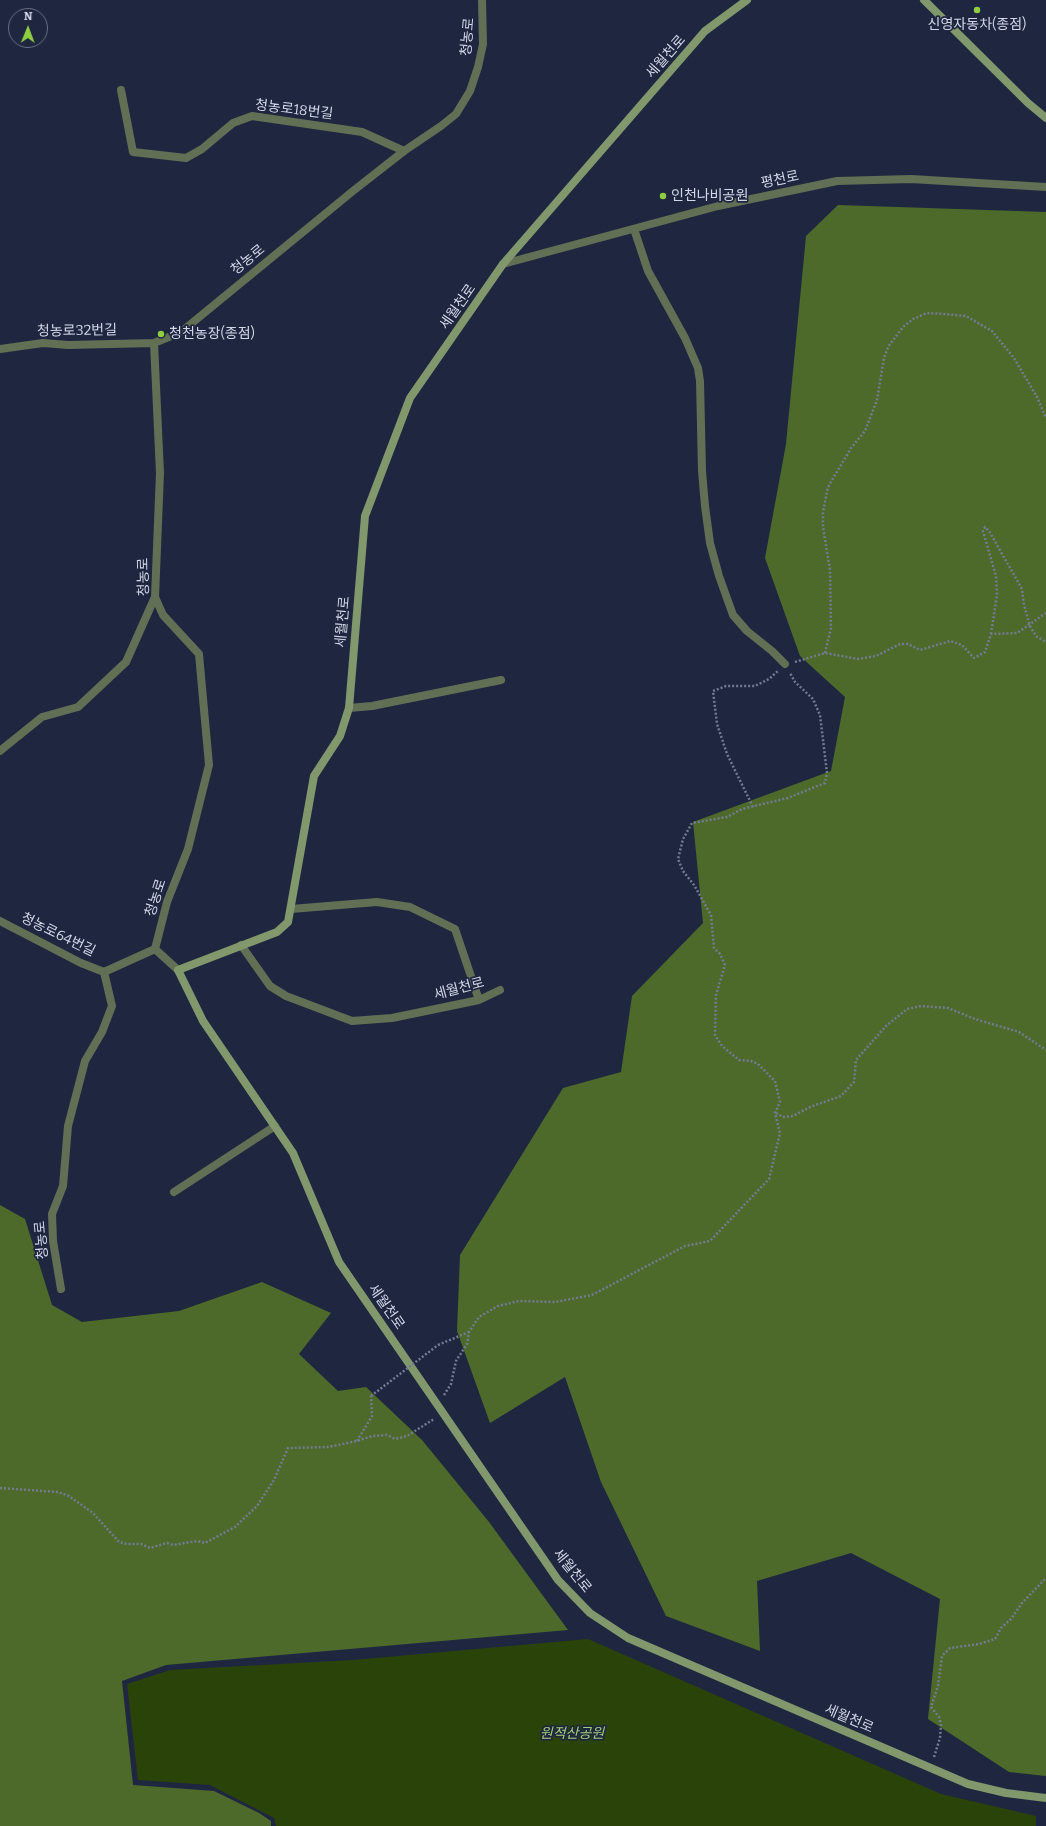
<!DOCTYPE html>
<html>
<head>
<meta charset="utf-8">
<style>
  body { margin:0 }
  #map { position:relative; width:1046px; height:1826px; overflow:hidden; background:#1f2740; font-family:Bitter,serif }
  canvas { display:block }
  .north { position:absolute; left:8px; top:8px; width:40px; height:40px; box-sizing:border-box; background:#1f2740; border:1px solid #666d83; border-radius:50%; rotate:1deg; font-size:11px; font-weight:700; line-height:16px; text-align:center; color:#d1d7e8 }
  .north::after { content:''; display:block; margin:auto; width:14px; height:18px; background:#8fcd41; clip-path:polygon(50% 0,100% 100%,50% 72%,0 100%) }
</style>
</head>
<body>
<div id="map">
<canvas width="1046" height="1826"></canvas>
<div class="north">N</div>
</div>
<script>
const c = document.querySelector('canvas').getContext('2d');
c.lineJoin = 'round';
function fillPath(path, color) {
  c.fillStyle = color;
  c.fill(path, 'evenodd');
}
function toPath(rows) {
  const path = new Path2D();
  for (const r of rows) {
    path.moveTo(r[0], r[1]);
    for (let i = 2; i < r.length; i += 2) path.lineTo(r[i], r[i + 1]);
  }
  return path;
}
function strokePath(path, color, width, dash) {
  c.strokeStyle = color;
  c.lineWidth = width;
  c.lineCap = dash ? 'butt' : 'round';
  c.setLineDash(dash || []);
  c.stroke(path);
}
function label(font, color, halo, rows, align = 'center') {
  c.font = font + ' Bitter,"Noto Sans KR",serif';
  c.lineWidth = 3.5;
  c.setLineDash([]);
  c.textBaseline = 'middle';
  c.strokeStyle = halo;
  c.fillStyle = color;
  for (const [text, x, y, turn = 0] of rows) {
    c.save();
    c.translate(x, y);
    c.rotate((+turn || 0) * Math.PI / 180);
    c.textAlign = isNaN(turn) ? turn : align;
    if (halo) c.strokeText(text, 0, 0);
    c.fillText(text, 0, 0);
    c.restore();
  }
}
fillPath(toPath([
  [588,1639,941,1794,1036,1816,1036,1826,276,1826,274,1818,210,1785,138,1780,127,1684,170,1670,353,1660]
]), '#2a4308');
fillPath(toPath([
  [838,205,1046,212,1046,1776,1009,1772,928,1719,940,1599,851,1553,757,1581,760,1651,666,1616,601,1482,565,1377,490,1423,457,1331,460,1255,563,1088,621,1072,632,996,703,923,693,822,831,771,845,697,800,656,765,558,786,444,806,236],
  [0,1205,25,1219,52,1305,82,1322,179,1311,262,1282,331,1313,299,1354,338,1391,366,1387,422,1440,489,1522,568,1630,166,1665,122,1681,133,1785,214,1791,259,1813,271,1821,271,1826,0,1826]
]), '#4d6a2b');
strokePath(toPath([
  [991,634,997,595,996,576,983,531,985,527,989,531,1022,589,1024,605,1030,626,1036,636,1046,642],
  [825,653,831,628,830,570,823,527,823,512,828,487,851,448,865,431,877,400,884,358,888,347,903,327,913,319,927,313,944,314,966,316,992,331,1014,358,1037,397,1046,418],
  [795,662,825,653,858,659,876,656,900,644,908,644,920,650,950,641,962,645,974,658,985,652,991,634,1017,633,1046,613],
  [753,807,727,754,717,724,713,691,726,686,755,686,769,679,778,671],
  [776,1113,783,1117,793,1116,810,1107,841,1096,854,1082,856,1060,886,1026,907,1009,921,1006,948,1008,975,1019,1019,1032,1046,1050],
  [438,1345,469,1332],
  [444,1395,451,1384,456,1361,467,1344,469,1332,479,1317,498,1306,519,1301,555,1302,592,1295,685,1246,710,1241,769,1179,780,1133,775,1113,780,1102,775,1081,758,1064,751,1061,739,1060,722,1046,715,1035,716,995,725,965,720,954,714,948,711,915,694,885,683,871,678,859,683,839,692,823,727,817,742,809,788,798,825,783,827,773,820,715,813,699,795,682,790,673],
  [357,1441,372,1416,371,1396],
  [0,1488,58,1492,69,1496,93,1513,119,1542,127,1544,141,1544,150,1548,167,1543,173,1545,197,1541,205,1543,235,1527,257,1506,274,1480,288,1448,328,1447,357,1441,372,1436,387,1435,395,1439,407,1436,434,1419],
  [934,1757,940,1738,941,1725,939,1717,931,1707,938,1686,942,1656,950,1648,979,1644,995,1639,1001,1628,1011,1619,1022,1603,1046,1578]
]), '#737b90', 2.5, [2, 2]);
strokePath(toPath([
  [634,229,648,271,685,338,698,368,700,381,702,471,705,506,710,543,719,576,733,615,747,631,772,651,785,664],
  [349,708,372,706,501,680],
  [291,909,377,902,410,907,455,929,479,1000],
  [241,945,270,986,286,996,352,1021,392,1018,479,1000,500,990],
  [174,1192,275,1126]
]), '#616f54', 8);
strokePath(toPath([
  [121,90,133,152,186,158,202,149,233,123,252,116,362,132,404,151],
  [503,264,718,206,837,181,911,179,1046,187],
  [0,349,43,343,68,345,154,343],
  [0,751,42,717,78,707,126,662,155,597],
  [0,921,81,963,104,972],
  [155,949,178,970],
  [61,1289,53,1241,52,1214,63,1186,68,1126,85,1061,102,1032,112,1006,104,972,155,949,167,902,188,849,209,765,199,654,163,615,155,597,160,473,154,343,181,332,353,191,404,151,441,126,456,114,470,91,478,67,483,44,482,0]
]), '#616f54', 8);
strokePath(toPath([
  [747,0,705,31,503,264,410,398,365,516,349,708,340,736,314,776,288,922,277,932,178,970,203,1021,293,1153,339,1262,558,1580,590,1613,628,1638,968,1784,1006,1793,1046,1798],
  [924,0,1028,103,1046,118]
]), '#81976c', 8);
strokePath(toPath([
  [371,1396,438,1345]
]), '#737b90', 2.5, [2, 2]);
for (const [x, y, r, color] of [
  [977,10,4,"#8fcd41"],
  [663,196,4,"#8fcd41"],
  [161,334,4,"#8fcd41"]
]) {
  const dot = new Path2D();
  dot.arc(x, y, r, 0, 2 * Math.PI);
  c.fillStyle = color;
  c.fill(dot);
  strokePath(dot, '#1f2740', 1.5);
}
label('14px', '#d1d7e8', '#1f2740', [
  ["신영자동차(종점)",977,25,"center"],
  ["인천나비공원",671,196],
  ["청천농장(종점)",169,334]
], 'left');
label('14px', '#d1d7e8', '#1f2740', [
  ["청농로",468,37,-85],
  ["세월천로",666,57,-49],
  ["청농로18번길",294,110,7],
  ["평천로",780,180,-12],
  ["청농로",248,260,-39],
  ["세월천로",458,307,-55],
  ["청농로32번길",77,331,-1],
  ["청농로",144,577,-91],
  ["세월천로",343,622,-85],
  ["청농로",156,898,-72],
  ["청농로64번길",58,935,26],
  ["세월천로",459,989,-15],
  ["청농로",42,1240,-95],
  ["세월천로",386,1307,55],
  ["세월천로",572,1571,51],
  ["세월천로",849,1719,23]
]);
label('italic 14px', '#a3cf75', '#1f2740', [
  ["원적산공원",572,1734]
]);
</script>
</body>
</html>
